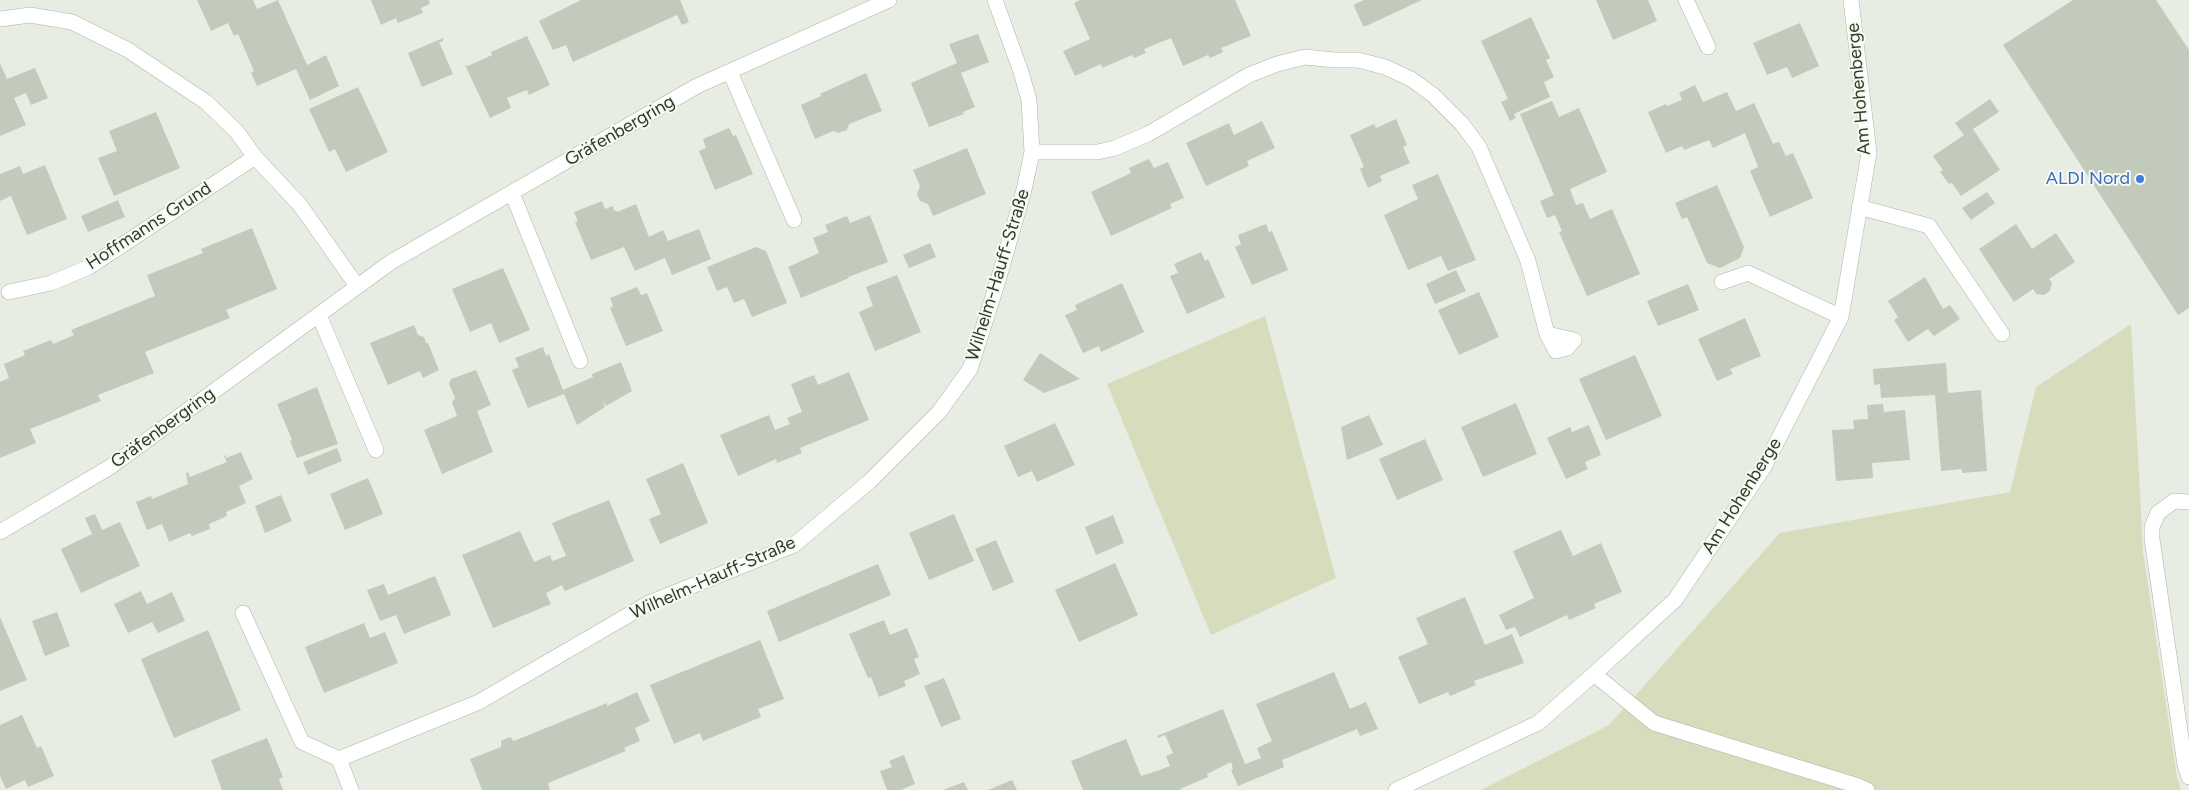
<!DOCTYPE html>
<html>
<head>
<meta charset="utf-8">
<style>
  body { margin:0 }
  canvas { display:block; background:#e8ede3 }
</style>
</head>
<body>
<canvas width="2189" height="790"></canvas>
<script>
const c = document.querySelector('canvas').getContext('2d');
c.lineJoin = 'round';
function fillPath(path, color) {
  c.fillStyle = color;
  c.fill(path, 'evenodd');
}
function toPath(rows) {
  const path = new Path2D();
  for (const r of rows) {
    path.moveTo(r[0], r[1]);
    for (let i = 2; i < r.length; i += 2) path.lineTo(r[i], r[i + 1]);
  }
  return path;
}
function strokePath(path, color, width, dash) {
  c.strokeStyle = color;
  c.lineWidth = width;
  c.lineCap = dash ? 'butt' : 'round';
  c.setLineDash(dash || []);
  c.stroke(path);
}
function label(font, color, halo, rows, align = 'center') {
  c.font = font + ' Figtree,sans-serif';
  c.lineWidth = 4;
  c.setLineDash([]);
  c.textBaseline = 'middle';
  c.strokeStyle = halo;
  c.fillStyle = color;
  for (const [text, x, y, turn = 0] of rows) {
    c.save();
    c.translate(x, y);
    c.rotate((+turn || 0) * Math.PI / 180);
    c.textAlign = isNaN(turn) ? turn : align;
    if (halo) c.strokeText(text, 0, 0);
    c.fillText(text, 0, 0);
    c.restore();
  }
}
fillPath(toPath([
  [1265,316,1336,578,1211,635,1107,384],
  [2131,324,2143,552,2177,777,2181,790,1481,790,1609,725,1780,533,2010,492,2036,387]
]), '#d7ddbc');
fillPath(toPath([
  [197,0,253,0,257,9,278,0,307,65,326,55,339,86,310,100,296,69,257,86,251,73,254,71,238,34,234,36,228,23,211,31],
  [371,0,429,0,430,4,421,8,423,13,398,23,396,18,381,25],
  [581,0,680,0,689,22,682,25,677,15,573,62,566,45,553,50,539,21],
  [1080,0,1235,0,1251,36,1221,48,1223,52,1210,58,1208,55,1183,66,1171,38,1144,49,1146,53,1134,58,1132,55,1102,68,1101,64,1075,76,1063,51,1090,39,1074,3],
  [1364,0,1422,0,1366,26,1363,26,1354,6,1355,4],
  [1596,0,1648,0,1657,21,1613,40],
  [2073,0,2156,0,2189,50,2189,308,2178,315,2003,45],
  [1531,17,1550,58,1546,60,1554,77,1544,82,1550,97,1514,114,1516,118,1510,121,1501,102,1508,99,1481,41],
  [1800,23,1819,66,1792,78,1787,67,1767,75,1753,43],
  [978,34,989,62,961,73,975,107,963,112,964,114,929,127,911,83,957,63,949,44],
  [527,36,550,85,529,95,527,90,507,98,511,108,490,118,465,65,468,66,492,55,491,52],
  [443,38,443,41,439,42,453,74,422,87,408,53],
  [0,63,7,79,35,68,48,98,31,105,26,93,14,98,26,125,0,136],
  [866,73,882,111,849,124,847,130,838,133,833,131,815,139,801,105,821,96,820,94],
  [1695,85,1703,102,1727,92,1736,111,1754,103,1773,144,1779,142,1786,156,1793,153,1813,198,1770,217,1750,171,1758,167,1745,133,1713,148,1709,140,1684,150,1682,146,1666,153,1648,112,1666,104,1667,106,1682,100,1679,93],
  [358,87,388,152,346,172,335,149,329,152,309,109],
  [1990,99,1999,112,1973,129,2000,170,1961,196,1952,183,1949,184,1940,172,1943,170,1933,156,1964,135,1955,123],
  [1552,101,1559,117,1579,108,1607,172,1570,189,1576,205,1583,203,1590,219,1612,209,1640,274,1587,296,1559,232,1562,231,1555,215,1547,218,1540,201,1554,195,1520,114],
  [156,112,180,168,114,196,98,158,117,151,109,131],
  [1396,119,1407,145,1403,147,1410,163,1380,176,1382,181,1368,188,1360,169,1364,167,1350,135,1374,124,1376,128],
  [1262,121,1275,148,1247,161,1249,166,1206,186,1186,143,1229,123,1234,135],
  [729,128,733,136,736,135,753,174,715,190,699,151,706,148,703,139],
  [967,148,986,194,933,216,928,204,920,201,917,194,920,186,913,170],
  [1149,159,1154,168,1168,162,1184,198,1170,204,1172,208,1111,236,1091,192,1131,173,1129,168],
  [45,165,67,219,27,235,11,196,0,201,0,174,20,166,23,174],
  [1438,174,1476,260,1448,271,1441,256,1408,270,1384,215,1418,199,1412,185],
  [1717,185,1744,247,1740,258,1720,268,1707,263,1687,217,1682,219,1675,203],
  [1987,192,1995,203,1971,220,1962,208],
  [118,200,125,217,88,232,81,216],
  [602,201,605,209,613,206,614,211,616,210,617,212,636,204,649,237,663,230,668,241,699,229,711,259,672,275,665,258,635,271,624,247,591,260,575,222,578,221,574,212],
  [870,215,888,262,848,277,849,278,801,298,788,267,819,253,813,238,828,232,825,225,847,216,850,223],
  [1266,224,1269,232,1272,231,1288,270,1252,285,1235,247,1241,244,1238,235],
  [2016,224,2032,249,2056,233,2075,262,2049,279,2052,283,2050,291,2044,295,2036,294,2033,289,2014,302,1979,249],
  [252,228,277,289,226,310,230,318,145,352,154,373,98,395,101,401,30,429,36,443,0,458,0,382,9,378,4,364,25,355,23,351,51,340,53,344,74,335,71,330,155,296,147,275,203,253,201,249],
  [930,243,936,257,909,268,903,255],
  [756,247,766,251,787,303,752,317,744,299,734,303,727,287,717,291,707,267],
  [1201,252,1205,261,1208,259,1225,297,1187,314,1170,276,1178,273,1174,264],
  [503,268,530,330,499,343,491,323,470,332,452,289],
  [1456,270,1466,291,1435,304,1426,284],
  [897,275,921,332,875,351,859,312,873,306,866,287],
  [1925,277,1943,309,1950,305,1960,319,1934,336,1928,329,1908,342,1894,320,1898,317,1888,301],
  [1122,283,1144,332,1101,352,1099,346,1083,353,1065,315,1077,310,1075,305],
  [1688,284,1699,310,1658,326,1647,301],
  [637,287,641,295,647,293,663,331,626,346,610,308,613,306,610,298],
  [1479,292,1499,337,1459,355,1438,310],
  [1745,318,1761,356,1730,369,1733,374,1717,381,1698,339],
  [414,325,418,335,424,337,426,343,428,343,439,370,423,378,420,371,388,385,370,343],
  [543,347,546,356,549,354,563,390,593,377,592,374,621,362,632,391,606,406,602,399,605,407,577,425,564,394,528,408,512,370,519,367,515,358],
  [1040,353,1080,379,1044,393,1023,380],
  [1635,355,1662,416,1606,440,1579,379],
  [1946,363,1948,393,1981,390,1987,471,1962,473,1962,469,1941,471,1935,395,1881,398,1880,384,1874,385,1873,369],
  [476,370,491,405,477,411,493,452,442,474,424,430,457,416,452,402,455,398,449,384,451,379],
  [849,372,869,420,800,448,802,453,777,463,776,459,738,476,720,435,769,415,775,430,790,424,787,418,802,412,791,384,814,375,818,385],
  [317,387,338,444,297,458,290,441,292,440,277,404],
  [1516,403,1537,454,1483,477,1461,427],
  [1883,404,1884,412,1905,410,1910,460,1872,463,1873,478,1836,481,1832,430,1854,429,1853,420,1868,419,1867,405],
  [1369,415,1383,445,1347,460,1341,427],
  [1055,423,1075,465,1037,482,1032,471,1018,477,1004,446],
  [1589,425,1601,455,1585,462,1588,469,1566,479,1547,438,1570,427,1572,432],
  [1425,439,1443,480,1397,500,1379,459],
  [337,448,342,461,308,475,303,462],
  [241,452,253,479,239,486,246,503,226,512,227,516,209,524,210,529,192,536,190,533,169,542,162,524,147,530,136,502,151,496,152,499,188,484,186,473,188,472,190,477,227,462,224,456,226,455,226,458],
  [683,463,708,523,660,544,649,519,661,514,646,479],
  [368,478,383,514,345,530,330,494],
  [281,495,292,521,265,533,255,506],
  [609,500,634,561,565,591,562,585,546,593,551,604,493,628,462,555,520,531,534,562,550,555,552,561,566,556,552,523],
  [95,514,102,530,120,522,140,566,81,593,61,549,92,534,85,518],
  [954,514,974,561,929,580,909,533],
  [1113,515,1124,543,1096,555,1085,527],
  [1561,530,1573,556,1601,543,1622,592,1594,604,1596,608,1569,620,1567,615,1520,637,1515,627,1506,630,1499,615,1534,598,1513,551],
  [996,540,1014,582,993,591,975,549],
  [1115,563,1138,615,1079,642,1055,590],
  [878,564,891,595,779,642,767,611],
  [435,576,451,615,404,634,396,615,380,621,367,590,384,584,388,595],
  [141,591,147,604,172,592,185,621,158,633,152,622,128,633,114,604],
  [1465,597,1485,645,1512,634,1524,663,1474,681,1476,685,1450,696,1448,692,1419,704,1398,657,1428,644,1416,618],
  [57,612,70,646,45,656,32,621],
  [0,617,27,680,0,691],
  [884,620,890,635,907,628,919,657,914,659,920,674,904,681,906,686,879,697,871,677,868,678,849,634],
  [364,623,370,638,385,632,398,663,324,693,305,647],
  [208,630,241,710,174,738,141,659],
  [760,640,784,699,758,709,761,717,703,741,700,733,674,744,650,685],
  [1334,672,1350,709,1366,702,1378,729,1360,736,1357,729,1282,760,1284,767,1238,786,1231,770,1233,769,1231,762,1207,774,1208,777,1180,789,1181,790,1083,790,1071,761,1126,739,1141,776,1157,771,1170,766,1166,756,1173,753,1165,735,1158,738,1157,736,1223,709,1245,764,1261,758,1257,748,1272,741,1256,704],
  [944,678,961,719,941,727,924,686],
  [637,692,650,721,635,728,640,741,624,748,626,751,548,783,550,790,482,790,470,759,501,747,501,741,510,737,514,741,607,703,607,706],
  [22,715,37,748,41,746,54,776,28,787,25,780,6,789,0,776,0,725],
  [267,738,283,777,279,779,283,790,222,790,211,760],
  [904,755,915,784,901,790,887,790,880,771,892,767,889,761],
  [1012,780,1017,790,988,790],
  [964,782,968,790,943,790]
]), '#c2cabb');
const minor = toPath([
  [1686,0,1708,47],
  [0,19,30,15,72,22,128,50,206,102,237,132,255,157,300,205,357,286],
  [730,72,794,220],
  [1032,152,1098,152,1115,148,1148,134,1249,75,1277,64,1305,57,1334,60,1358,60,1385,67,1411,79,1433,95,1462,124,1479,147,1528,261,1547,334,1556,351,1567,348,1574,340,1547,334],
  [512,193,580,361],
  [1859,207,1929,226,2002,334],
  [1722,282,1748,273,1841,317],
  [9,292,51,283,89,267,255,157],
  [319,315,376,450],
  [2189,502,2174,501,2158,513,2152,527,2152,539,2185,765,2189,777],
  [0,532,110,467,391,262,697,86,889,0],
  [243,613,302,742,339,759],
  [1594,674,1654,723,1858,786,1867,790],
  [351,790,339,759,479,702,649,603,794,545,870,481,939,412,970,369,997,284,1024,190,1032,152,1029,100,1021,72,995,0],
  [1396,790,1538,723,1594,674,1675,600,1764,467,1841,317,1869,153,1851,0]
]);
strokePath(minor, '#acb5a6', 16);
strokePath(minor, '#fff', 15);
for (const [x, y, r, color] of [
  [2140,179,5,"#3f7fe0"]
]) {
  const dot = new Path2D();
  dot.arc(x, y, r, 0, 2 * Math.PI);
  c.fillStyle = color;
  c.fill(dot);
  strokePath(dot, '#f7f9f4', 2);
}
label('18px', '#2c3e23', '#f7f9f4', [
  ["Am Hohenberge",1859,89,-95],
  ["Gräfenbergring",620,131,-30],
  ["Hoffmanns Grund",149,226,-33],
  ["Wilhelm-Hauff-Straße",998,275,-73],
  ["Gräfenbergring",163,428,-36],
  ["Am Hohenberge",1742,496,-58],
  ["Wilhelm-Hauff-Straße",713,578,-24]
]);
label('18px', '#366cbe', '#f7f9f4', [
  ["ALDI Nord",2130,179]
], 'right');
</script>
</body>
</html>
